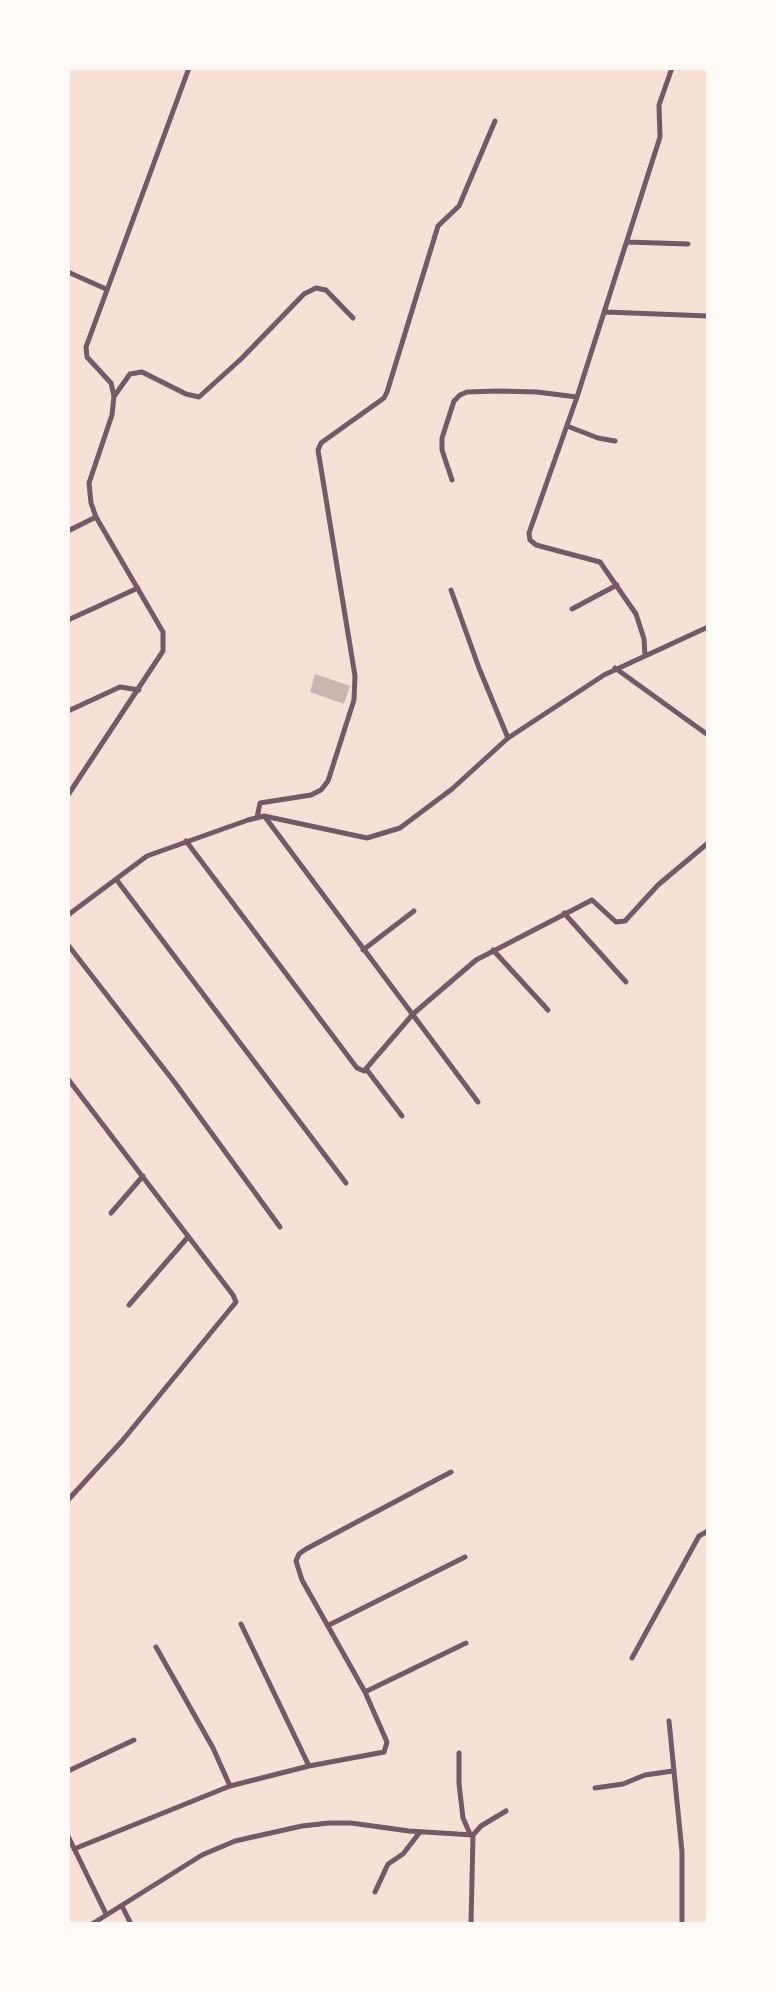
<!DOCTYPE html>
<html>
<head>
<meta charset="utf-8">
<style>
  body { margin:0 }
  #map { position:relative; width:776px; height:1992px; overflow:hidden; background:#f7e1d7; font-family:"Playfair Display",serif }
  canvas { display:block }
  .frame { position:absolute; inset:0; border:70px solid #fffaf5; pointer-events:none }
</style>
</head>
<body>
<div id="map">
<canvas width="776" height="1992"></canvas>
<div class="frame"></div>
</div>
<script>
const c = document.querySelector('canvas').getContext('2d');
c.lineJoin = 'round';
function fillPath(path, color) {
  c.fillStyle = color;
  c.fill(path, 'evenodd');
}
function toPath(rows) {
  const path = new Path2D();
  for (const r of rows) {
    path.moveTo(r[0], r[1]);
    for (let i = 2; i < r.length; i += 2) path.lineTo(r[i], r[i + 1]);
  }
  return path;
}
function strokePath(path, color, width, dash) {
  c.strokeStyle = color;
  c.lineWidth = width;
  c.lineCap = dash ? 'butt' : 'round';
  c.setLineDash(dash || []);
  c.stroke(path);
}
fillPath(toPath([
  [315,674,350,686,344,704,310,692]
]), '#ccb4b1');
strokePath(toPath([
  [627,242,688,244],
  [68,272,106,289],
  [606,312,708,316],
  [115,395,130,374,142,372,186,394,199,397,241,359,304,294,316,288,326,290,353,318],
  [567,426,598,438,615,441],
  [452,480,442,450,442,438,454,401,460,395,467,392,498,391,537,392,577,397],
  [68,531,96,517],
  [451,590,479,668,508,738],
  [572,609,617,585],
  [68,620,138,588],
  [645,656,644,639,636,614,600,562,536,545,530,540,529,533,577,397,660,137,659,105,672,68],
  [615,668,708,735],
  [68,711,120,687,139,690],
  [68,795,163,651,163,632,96,517,91,503,89,483,112,415,114,396,111,383,87,357,86,347,189,68],
  [265,817,478,1102],
  [257,818,260,803,311,795,321,790,328,781,354,700,355,676,318,450,321,443,384,398,387,392,438,226,459,206,495,121],
  [186,841,357,1068,364,1071,413,1014,476,960,592,900,616,922,625,921,658,885,708,843],
  [116,879,346,1183],
  [564,913,626,982],
  [68,915,147,856,248,820,264,816,367,838,400,828,452,789,508,738,604,675,708,627],
  [68,945,175,1083,280,1227],
  [363,950,414,911],
  [493,950,548,1010],
  [367,1070,402,1116],
  [68,1079,233,1295,236,1302,122,1441,68,1500],
  [111,1213,143,1176],
  [129,1305,188,1237],
  [241,1624,309,1766],
  [329,1625,465,1557],
  [156,1647,213,1748,230,1786],
  [632,1658,699,1536,708,1531],
  [365,1692,466,1643],
  [669,1721,682,1852,682,1924],
  [459,1753,459,1784,463,1818,470,1834],
  [68,1771,134,1740],
  [595,1788,623,1784,645,1775,673,1771],
  [68,1836,106,1914],
  [74,1849,230,1786,309,1766,384,1752,387,1742,365,1692,302,1580,296,1561,299,1554,306,1549,451,1472],
  [375,1892,388,1864,403,1854,420,1832],
  [122,1906,131,1924],
  [92,1924,202,1855,235,1841,302,1826,329,1823,351,1823,409,1831,473,1835],
  [471,1924,473,1835,481,1826,506,1811]
]), '#755966', 5);
</script>
</body>
</html>
